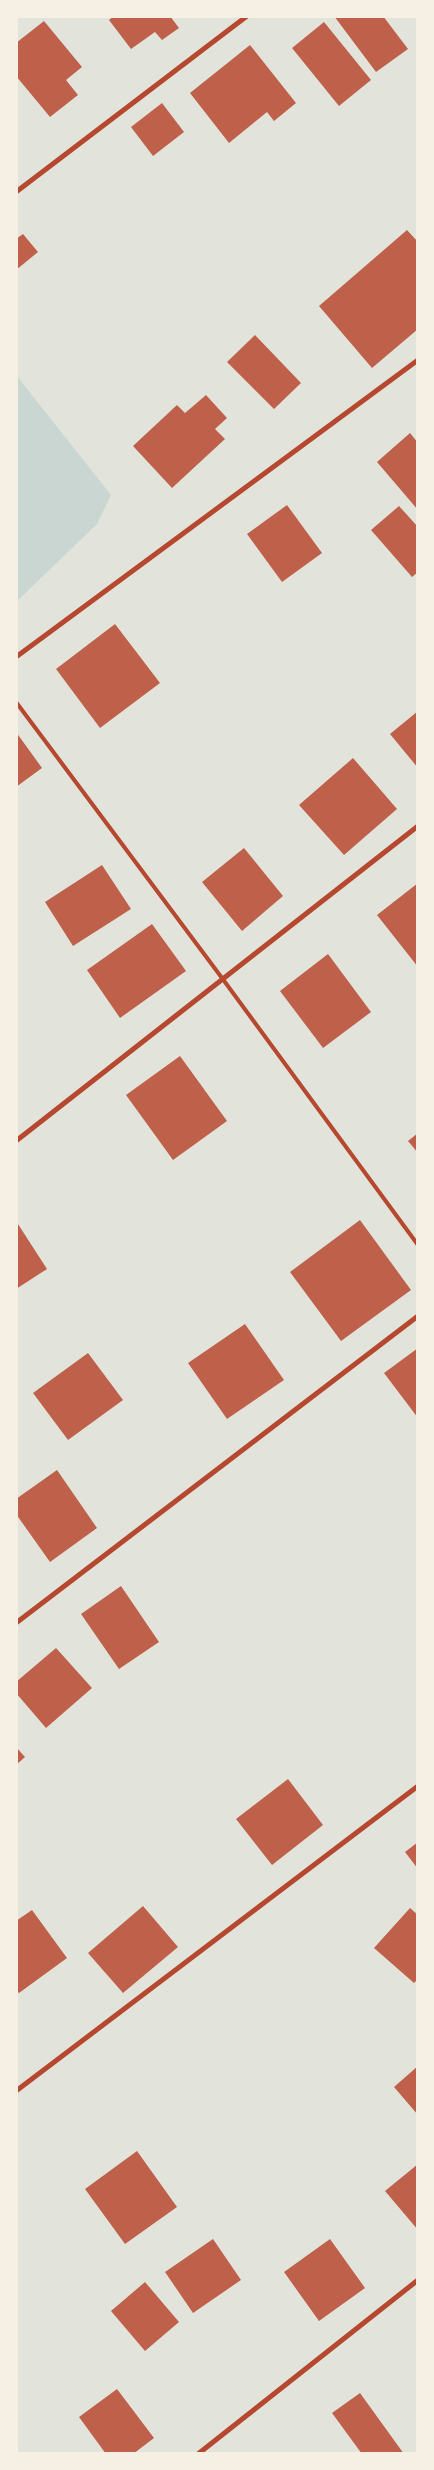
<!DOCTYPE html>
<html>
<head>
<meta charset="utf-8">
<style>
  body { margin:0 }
  #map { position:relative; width:434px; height:2470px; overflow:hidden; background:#f6efe4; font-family:"Crimson Pro",serif }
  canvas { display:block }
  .frame { position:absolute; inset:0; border:18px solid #f6efe4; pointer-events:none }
</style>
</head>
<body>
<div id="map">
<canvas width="434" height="2470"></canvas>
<div class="frame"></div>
</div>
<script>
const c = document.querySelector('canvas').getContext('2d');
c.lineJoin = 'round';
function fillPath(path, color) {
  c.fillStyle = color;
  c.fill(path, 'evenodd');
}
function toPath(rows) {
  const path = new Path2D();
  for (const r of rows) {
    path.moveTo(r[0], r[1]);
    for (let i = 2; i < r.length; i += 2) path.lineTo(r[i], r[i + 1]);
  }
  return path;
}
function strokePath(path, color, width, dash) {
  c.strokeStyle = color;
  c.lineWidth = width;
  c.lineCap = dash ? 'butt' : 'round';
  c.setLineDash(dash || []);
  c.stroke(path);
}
fillPath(toPath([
  [16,16,418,16,418,2454,16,2454]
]), '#e2e4dc');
fillPath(toPath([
  [16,375,111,495,97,524,16,602]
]), '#c9d6d2');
fillPath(toPath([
  [114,16,170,16,179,28,162,40,155,32,131,49,109,20],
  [334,16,383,16,408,49,376,72],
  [44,21,82,67,66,80,78,95,50,117,16,76,16,43],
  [324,22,371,80,339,106,292,48],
  [250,45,296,103,274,121,267,112,229,143,190,93],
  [162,103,184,132,153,156,131,127],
  [407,230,418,242,418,329,372,368,319,306],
  [23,234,38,252,16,270,16,239],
  [255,335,301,383,274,409,227,362],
  [206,395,227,418,215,429,225,439,172,488,133,446,177,405,185,413],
  [410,433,418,443,418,510,377,462],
  [287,505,322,553,282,582,247,534],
  [399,506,418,527,418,572,412,577,371,530],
  [115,624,160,683,100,728,56,669],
  [418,711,418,768,390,734],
  [16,732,42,768,16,787],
  [353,758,397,809,344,855,299,805],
  [244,848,283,896,242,931,202,882],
  [102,865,131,909,73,946,45,902],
  [418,883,418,967,377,915],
  [152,924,186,971,120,1018,87,970],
  [328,954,371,1012,323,1048,280,991],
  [180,1056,227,1121,173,1160,126,1095],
  [418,1133,418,1153,408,1141],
  [360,1220,411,1290,341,1341,290,1272],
  [16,1221,47,1269,16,1289],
  [245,1324,284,1380,227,1419,188,1363],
  [418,1348,418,1418,384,1373],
  [88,1353,123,1400,68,1440,33,1393],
  [57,1470,97,1528,50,1562,16,1514,16,1499],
  [121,1586,159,1642,119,1669,81,1614],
  [56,1648,92,1688,46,1728,16,1693,16,1682],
  [16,1747,25,1757,16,1765],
  [288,1779,323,1825,272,1865,236,1819],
  [418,1842,418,1869,405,1852],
  [143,1906,178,1947,123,1993,88,1953],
  [410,1908,418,1915,418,1979,414,1983,374,1948],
  [32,1910,67,1958,19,1993,16,1990,16,1921],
  [418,2066,418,2115,394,2087],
  [137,2151,177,2207,125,2244,85,2189],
  [418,2164,418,2230,385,2191],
  [213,2239,241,2280,193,2313,165,2272],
  [330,2239,365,2288,319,2321,284,2272],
  [145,2282,179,2322,145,2351,111,2311],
  [117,2389,154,2438,133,2454,106,2454,79,2417],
  [360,2393,404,2454,362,2454,332,2413]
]), '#bf614a');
strokePath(toPath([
  [16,702,222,978,418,1245]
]), '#b5482f', 4);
strokePath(toPath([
  [16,192,247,16],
  [16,657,418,360],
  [16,1141,418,826],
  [16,1623,418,1316],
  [16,2091,418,1786],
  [198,2454,418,2280]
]), '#b5482f', 5);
</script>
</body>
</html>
